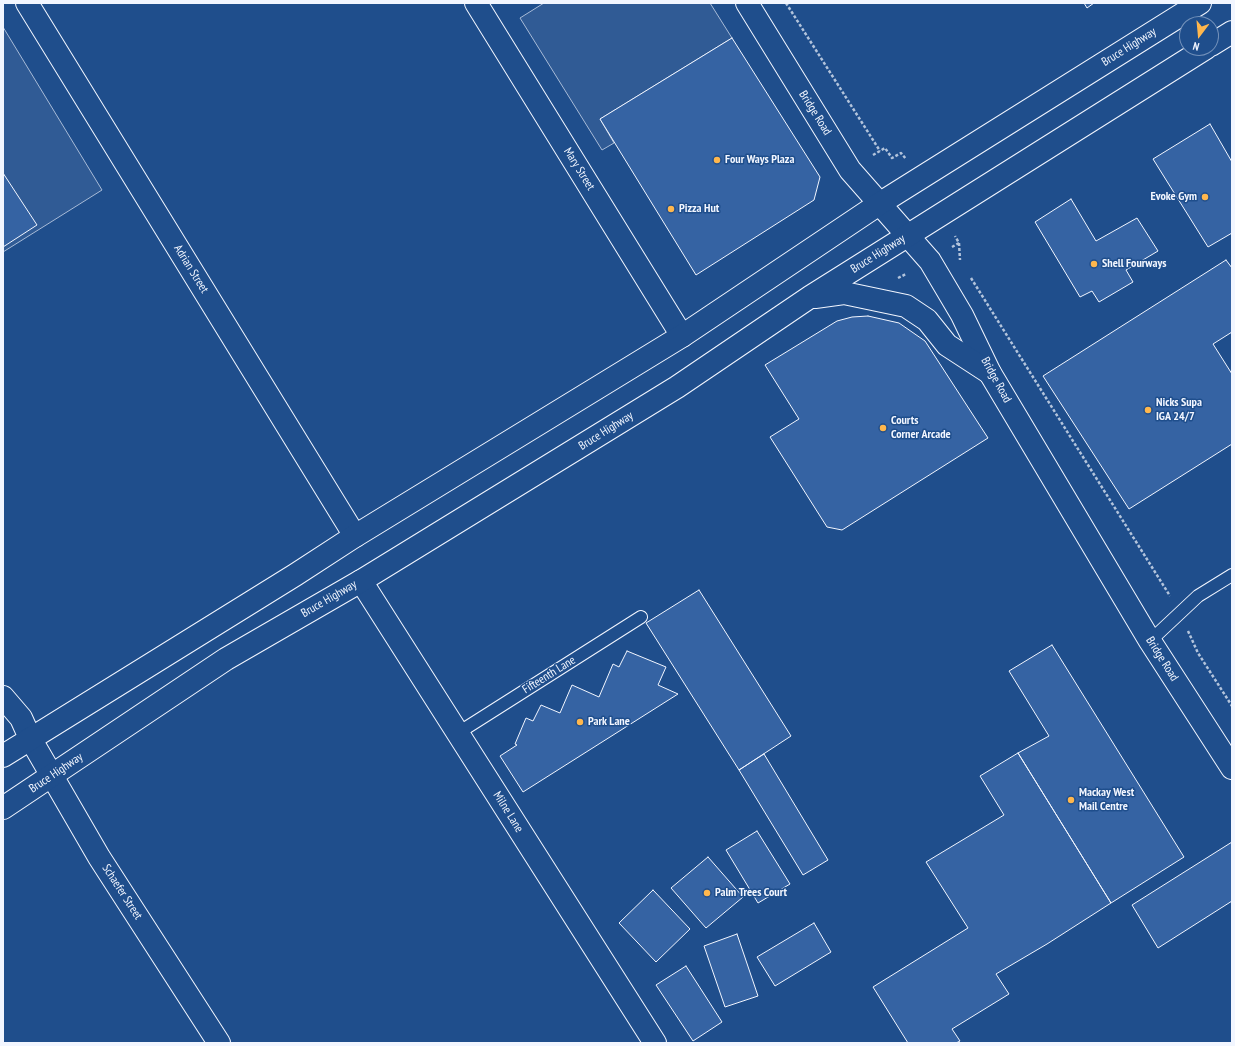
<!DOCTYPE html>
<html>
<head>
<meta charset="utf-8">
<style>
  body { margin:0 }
  #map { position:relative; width:1235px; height:1046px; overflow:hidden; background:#1f4e8c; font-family:"PT Sans Narrow",sans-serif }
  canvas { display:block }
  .frame { position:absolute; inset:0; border:4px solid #f2f6ff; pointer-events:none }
  .north { position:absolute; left:1179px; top:16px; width:40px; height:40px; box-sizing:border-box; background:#1f4e8c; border:1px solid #7391ba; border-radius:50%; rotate:196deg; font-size:11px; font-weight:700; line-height:16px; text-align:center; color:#f2f6ff }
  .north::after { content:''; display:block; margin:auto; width:14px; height:18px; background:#ffb74d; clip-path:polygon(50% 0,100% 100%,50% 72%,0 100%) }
</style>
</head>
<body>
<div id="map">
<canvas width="1235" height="1046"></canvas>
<div class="frame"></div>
<div class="north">N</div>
</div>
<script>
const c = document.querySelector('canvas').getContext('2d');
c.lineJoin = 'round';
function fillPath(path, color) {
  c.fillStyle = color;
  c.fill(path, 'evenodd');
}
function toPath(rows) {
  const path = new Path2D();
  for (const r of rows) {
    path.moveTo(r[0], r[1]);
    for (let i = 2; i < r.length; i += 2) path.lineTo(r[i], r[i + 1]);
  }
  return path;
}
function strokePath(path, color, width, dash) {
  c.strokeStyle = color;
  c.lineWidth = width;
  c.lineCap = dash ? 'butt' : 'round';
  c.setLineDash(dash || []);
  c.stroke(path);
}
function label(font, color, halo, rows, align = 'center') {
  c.font = font + ' "PT Sans Narrow",sans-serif';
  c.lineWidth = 3;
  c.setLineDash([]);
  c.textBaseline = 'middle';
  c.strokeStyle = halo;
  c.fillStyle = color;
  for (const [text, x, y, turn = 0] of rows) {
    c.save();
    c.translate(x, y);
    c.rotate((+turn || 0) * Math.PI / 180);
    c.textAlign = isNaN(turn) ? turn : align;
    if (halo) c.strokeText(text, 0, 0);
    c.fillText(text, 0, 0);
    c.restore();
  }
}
const built = toPath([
  [544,3,710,3,732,38,600,119,614,143,602,150,520,18,544,3],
  [3,27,102,190,3,252,3,27]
]);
fillPath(built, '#305b95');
strokePath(built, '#a8bbd7', 1);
const building = toPath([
  [1084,3,1094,3,1087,8,1084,3],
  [732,38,820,177,814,200,696,275,600,119,732,38],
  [1210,124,1232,162,1232,233,1208,247,1153,159,1210,124],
  [3,173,37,225,3,247,3,173],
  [1071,199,1096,241,1137,218,1158,251,1126,270,1133,282,1099,302,1092,291,1080,297,1035,222,1071,199],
  [1226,260,1232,268,1232,332,1213,344,1232,374,1232,444,1129,509,1043,376,1226,260],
  [868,316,899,323,925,341,988,438,842,530,827,527,770,437,799,419,765,365,837,321,852,317,868,316],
  [699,590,791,736,739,770,646,623,699,590],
  [1052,645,1184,857,1111,903,1018,753,1049,736,1009,671,1052,645],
  [627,651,666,667,658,685,678,694,523,792,500,756,517,745,515,744,526,718,533,721,541,705,560,713,572,685,599,697,613,664,619,667,627,651],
  [1018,753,1111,903,1047,944,996,974,1009,994,952,1029,960,1041,956,1043,908,1043,873,987,968,928,926,862,1004,815,980,776,1018,753],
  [764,754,828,860,803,875,739,770,764,754],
  [757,831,790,884,758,903,726,850,757,831],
  [1232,842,1232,901,1158,948,1132,905,1232,842],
  [708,857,743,897,706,928,671,888,708,857],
  [653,890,690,929,656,962,619,923,653,890],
  [814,923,831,952,775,986,757,957,814,923],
  [737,934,758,996,725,1007,704,946,737,934],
  [686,966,722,1022,693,1041,656,985,686,966]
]);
fillPath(building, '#3563a3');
strokePath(building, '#f2f6ff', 1);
const service = toPath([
  [1150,641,1198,596,1232,575],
  [458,733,641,617]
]);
const minor = toPath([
  [27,3,355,536],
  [476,3,682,336],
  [361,581,655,1043],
  [3,697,21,718,30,738]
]);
const tertiary = toPath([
  [747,3,850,170,930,261,962,315,990,373,1150,641,1232,768],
  [30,738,99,857,219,1043]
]);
const trunk = toPath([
  [1211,45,1232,32],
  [815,297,844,293,906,306,927,320,947,345,990,373],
  [3,756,295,575,355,536,682,336,879,204,1200,3],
  [3,808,226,659,361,581,677,387,810,297,1206,48]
]);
strokePath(service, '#f2f6ff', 14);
strokePath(minor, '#f2f6ff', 24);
strokePath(tertiary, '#f2f6ff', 24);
strokePath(trunk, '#f2f6ff', 24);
strokePath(toPath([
  [786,3,880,151],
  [873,155,885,148,892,158,901,153,906,159],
  [959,243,960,260],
  [952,247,959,243,955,236],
  [898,278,906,274],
  [971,278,1170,596],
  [1188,631,1198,653,1232,706]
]), '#b3c4dc', 2.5, [3, 2]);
strokePath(service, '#1f4e8c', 12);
strokePath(minor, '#1f4e8c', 22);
strokePath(tertiary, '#1f4e8c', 22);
strokePath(trunk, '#1f4e8c', 22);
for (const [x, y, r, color] of [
  [717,160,4,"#ffb74d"],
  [1205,197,4,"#ffb74d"],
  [671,209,4,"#ffb74d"],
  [1094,264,4,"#ffb74d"],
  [1148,410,4,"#ffb74d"],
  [883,428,4,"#ffb74d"],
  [580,722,4,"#ffb74d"],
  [1071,800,4,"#ffb74d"],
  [707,893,4,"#ffb74d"]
]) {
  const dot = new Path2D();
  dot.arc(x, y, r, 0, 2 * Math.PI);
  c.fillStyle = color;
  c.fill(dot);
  strokePath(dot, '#1f4e8c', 1.5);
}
label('12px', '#f2f6ff', '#1f4e8c', [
  ["Bruce Highway",1129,47,-32],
  ["Bridge Road",815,113,58],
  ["Mary Street",579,169,58],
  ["Bruce Highway",878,254,-32],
  ["Adrian Street",191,269,58],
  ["Bridge Road",996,380,61],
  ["Bruce Highway",606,431,-32],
  ["Bruce Highway",329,599,-30],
  ["Bridge Road",1162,659,58],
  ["Fifteenth Lane",549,675,-32],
  ["Bruce Highway",56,773,-34],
  ["Milne Lane",508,812,58],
  ["Schaefer Street",122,892,57]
]);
label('bold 12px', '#f2f6ff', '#1f4e8c', [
  ["Four Ways Plaza",725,160],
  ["Evoke Gym",1197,197,"right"],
  ["Pizza Hut",679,209],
  ["Shell Fourways",1102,264],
  ["Nicks Supa",1156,403],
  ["IGA 24/7",1156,417],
  ["Courts",891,421],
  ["Corner Arcade",891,435],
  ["Park Lane",588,722],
  ["Mackay West",1079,793],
  ["Mail Centre",1079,807],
  ["Palm Trees Court",715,893]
], 'left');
</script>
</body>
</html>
